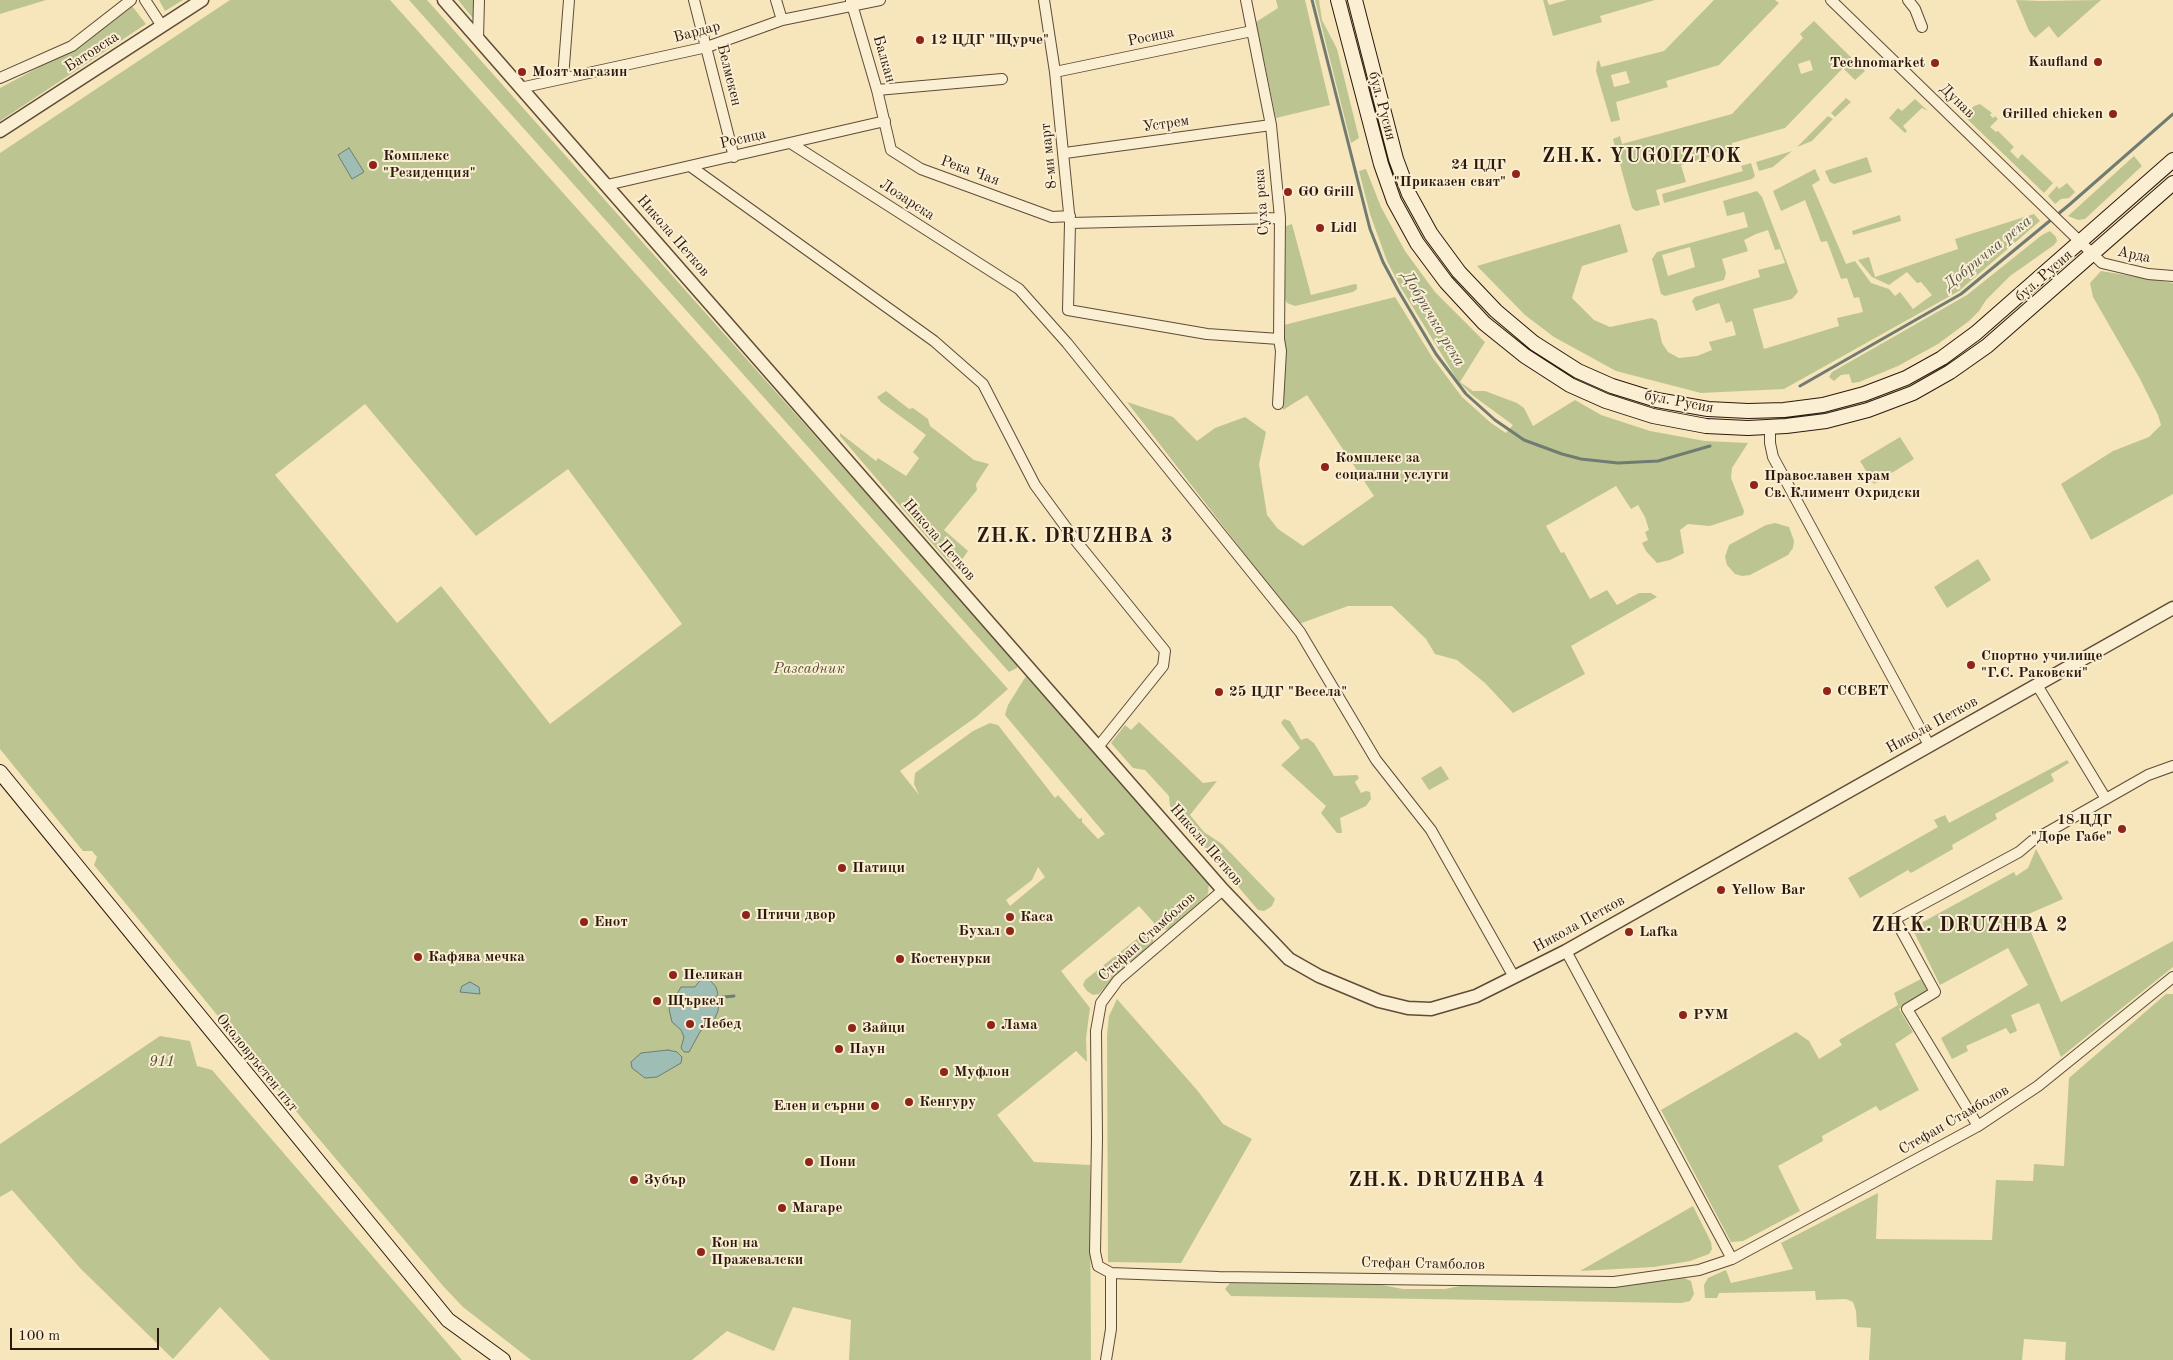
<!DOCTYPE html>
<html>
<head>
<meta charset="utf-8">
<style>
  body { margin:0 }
  #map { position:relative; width:2173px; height:1360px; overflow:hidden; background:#f7e5bb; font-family:"Old Standard TT",serif }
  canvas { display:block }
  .scale { position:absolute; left:10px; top:1328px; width:149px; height:22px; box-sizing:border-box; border:2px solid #2c190d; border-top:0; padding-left:6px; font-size:15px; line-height:18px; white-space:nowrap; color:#2c190d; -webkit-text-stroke:4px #faeed3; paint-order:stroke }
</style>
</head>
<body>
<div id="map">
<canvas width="2173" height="1360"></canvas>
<div class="scale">100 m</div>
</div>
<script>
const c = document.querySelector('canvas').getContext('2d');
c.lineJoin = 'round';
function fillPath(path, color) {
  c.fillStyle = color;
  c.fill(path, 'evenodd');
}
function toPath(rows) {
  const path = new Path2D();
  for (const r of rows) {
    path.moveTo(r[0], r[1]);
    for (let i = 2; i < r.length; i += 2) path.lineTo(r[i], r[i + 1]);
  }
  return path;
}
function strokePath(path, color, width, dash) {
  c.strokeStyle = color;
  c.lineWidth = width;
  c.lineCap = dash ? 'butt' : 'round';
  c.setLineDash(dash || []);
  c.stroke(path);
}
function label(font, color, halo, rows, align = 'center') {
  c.font = font + ' "Old Standard TT",serif';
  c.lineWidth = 4;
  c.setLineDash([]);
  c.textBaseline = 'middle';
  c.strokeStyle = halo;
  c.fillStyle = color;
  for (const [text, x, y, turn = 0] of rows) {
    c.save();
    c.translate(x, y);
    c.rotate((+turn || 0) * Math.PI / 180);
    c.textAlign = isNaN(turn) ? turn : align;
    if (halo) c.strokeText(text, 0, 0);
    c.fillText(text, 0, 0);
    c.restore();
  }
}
fillPath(toPath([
  [0,0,46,0,0,14],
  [159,0,183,0,165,11],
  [230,0,390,0,1008,689,976,717,900,771,919,795,914,784,915,773,973,731,990,723,998,725,1055,798,1058,795,1079,819,1082,818,1082,822,1098,839,1105,834,1005,715,1008,705,1026,676,1209,883,1208,894,1203,899,1169,929,1163,930,1154,923,1139,906,1061,971,1090,1008,1086,1038,1087,1062,1076,1051,997,1115,1034,1162,1090,1165,1091,1360,849,1360,851,1320,793,1307,774,1351,727,1331,692,1360,531,1360,463,1307,444,1287,314,1133,94,865,97,857,92,851,83,851,0,749,0,153],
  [365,404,476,536,568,469,682,624,550,724,441,586,397,623,275,475],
  [1038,867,1045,877,1010,906,1006,900,1032,880],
  [409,0,427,0,1017,663,1017,668,1009,672],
  [458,0,477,0,476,22],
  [1276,0,1305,0,1330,105,1276,118,1256,22,1278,8],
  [1315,0,1319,0,1322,20,1337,49,1359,138,1351,143],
  [1543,0,1547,0,1549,5,1567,0,1655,0,1600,16,1602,22,1553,36],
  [1714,0,1775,0,1779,3,1719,65,1666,81,1668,87,1616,102,1620,120,1611,122,1596,71,1597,62,1599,60,1601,67,1664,51],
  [1626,71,1630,83,1614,87,1611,75],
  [2016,0,2041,1,2101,0,2058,38,2049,26,2035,38,2029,31],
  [132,6,146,24,0,121,0,88,81,45],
  [1814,21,1865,71,1855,80,1843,68,1785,128,1732,143,1733,150,1681,165,1686,182,1656,190,1660,205,1636,211,1632,208,1613,139,1620,136,1622,144,1732,114,1803,38,1800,34],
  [1810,60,1813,70,1801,74,1798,64],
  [1846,98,1851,102,1835,117,1831,113],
  [1915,99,1928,111,1922,108,1903,126,1907,131,1905,133,1889,118,1898,108,1902,111],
  [1980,104,1992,113,1990,115,1993,118,1995,116,1998,119,1990,127,1996,132,1998,131,2014,147,2010,151,2018,159,2022,154,2053,183,2044,193,1964,116,1974,106],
  [1828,116,1833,119,1812,141,1797,147],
  [1792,151,1773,167,1759,171,1756,162],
  [2134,156,2142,166,2085,219,2078,220,2068,216],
  [1867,157,1872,172,1834,184,1830,182,1825,171],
  [1751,163,1755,176,1752,179,1664,203,1662,194,1743,171,1741,166],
  [1366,169,1381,207,1405,251,1435,292,1485,342,1460,382,1473,391,1485,391,1517,403,1524,408,1533,426,1575,400,1601,415,1650,431,1705,441,1748,443,1732,468,1731,478,1744,511,1743,515,1710,526,1688,524,1680,530,1684,553,1670,560,1657,563,1646,551,1642,543,1648,540,1645,532,1649,530,1645,517,1638,505,1631,509,1616,486,1546,526,1561,553,1564,552,1590,599,1607,590,1617,605,1639,593,1651,593,1657,597,1571,646,1585,674,1513,713,1485,683,1457,660,1435,654,1426,639,1392,606,1348,606,1299,624,1127,402,1173,417,1197,441,1215,428,1245,417,1266,432,1259,464,1267,515,1278,529,1303,546,1374,496,1307,395,1283,410,1284,325,1395,297,1432,357,1462,397,1491,423,1506,433,1513,425,1472,395,1458,381,1401,288,1387,261,1370,214,1359,171],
  [1815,169,1820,180,1812,185,1846,264,1855,261,1871,283,1889,289,1895,296,1900,292,1913,309,1932,295,1921,282,1917,283,1907,272,1889,285,1872,277,1858,260,1869,257,1875,277,1958,249,1955,239,2034,214,2040,221,1959,291,1784,389,1701,393,1616,371,1554,337,1525,315,1477,266,1620,224,1628,252,1582,266,1572,298,1594,320,1610,327,1652,318,1657,321,1662,343,1668,352,1679,358,1697,356,1712,350,1709,342,1736,335,1732,321,1726,323,1719,303,1696,311,1692,301,1695,297,1760,277,1758,270,1785,263,1780,249,1775,250,1768,230,1756,234,1744,240,1748,251,1722,259,1726,273,1724,280,1665,296,1661,294,1652,259,1657,252,1748,227,1744,212,1727,216,1723,201,1757,191,1762,197,1798,292,1792,299,1753,309,1764,349,1839,326,1837,318,1863,312,1859,297,1854,298,1847,278,1841,279,1827,241,1821,242,1805,200,1781,211,1773,191],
  [1690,247,1695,267,1668,276,1662,255],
  [2067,183,2075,192,2069,198,2061,199,2055,204,2048,196,2057,186,2059,189],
  [1900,215,1901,221,1853,235,1852,231],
  [1292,224,1311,295,1355,284,1357,285,1357,289,1353,292,1295,306,1287,303,1285,299,1286,226],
  [2050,231,2056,237,2057,241,2054,245,2010,276,1986,300,1979,311,1969,321,1938,344,1898,366,1859,382,1852,383,1849,374,1841,375,1834,381,1829,377,1832,372,1967,295,2042,235],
  [2101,271,2173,283,2173,494,2091,540,2061,484,2113,451,2149,437,2161,425,2158,415,2139,377,2093,297,2090,283],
  [886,391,909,409,913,408,928,419,930,426,974,460,989,464,976,484,977,490,944,530,968,551,955,570,840,436,840,433,876,461,878,458,906,476,919,458,913,452,926,435,881,402,877,397],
  [1900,437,1914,459,1874,484,1860,461],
  [1775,523,1789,527,1794,541,1793,548,1788,555,1750,575,1742,576,1735,574,1727,565,1725,557,1729,545,1766,525],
  [1978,559,1991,580,1947,608,1934,587],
  [1284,719,1290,721,1301,740,1307,738,1314,743,1334,776,1357,775,1359,778,1355,782,1361,793,1366,791,1370,792,1371,799,1366,806,1340,818,1342,833,1337,833,1321,813,1326,806,1281,765,1300,748,1281,723],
  [1139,722,1203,783,1217,781,1190,815,1204,832,1222,844,1275,899,1272,906,1264,911,1258,910,1184,823,1170,806,1169,796,1145,770,1133,768,1111,743,1125,725,1131,730],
  [2067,760,2069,763,2051,774,2054,781,1995,814,1997,819,1952,845,1953,849,1911,873,1908,870,1860,898,1848,878,1938,827,1934,820,1945,815,1949,823],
  [1441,766,1449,779,1429,790,1421,778],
  [2036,849,2063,899,2024,916,2061,1002,2173,941,2173,967,2061,1057,2039,1003,2011,1015,2017,1031,2010,1034,2006,1028,1966,1046,1968,1051,1952,1059,1941,1038,2028,985,2008,948,1940,985,1912,928,2014,872,2016,876,2028,868],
  [1148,930,1154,935,1153,943,1122,969,1099,994,1093,995,1087,991,1083,985,1085,980],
  [1921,979,1928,990,1899,1009,1913,1032,1895,1044,1919,1090,1880,1111,1876,1106,1822,1136,1823,1141,1778,1166,1800,1211,1743,1241,1731,1242,1661,1110,1796,1032,1809,1041,1819,1059,1842,1045,1839,1040,1898,1005,1894,993],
  [2166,994,2173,994,2173,1360,2065,1360,2066,1342,2024,1339,2022,1360,1869,1360,1871,1328,1857,1327,1856,1311,1853,1302,1846,1299,1816,1300,1815,1291,1719,1293,1717,1298,1705,1298,1704,1285,1708,1278,1726,1270,1731,1283,1793,1269,1781,1243,1878,1193,1876,1239,1992,1240,1996,1180,2033,1181,2034,1164,2064,1166,2069,1078],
  [1117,999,1197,1090,1223,1124,1252,1139,1181,1263,1108,1262,1107,1035,1109,1016],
  [160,1036,190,1041,197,1066,212,1070,462,1360,270,1360,220,1307,173,1359,80,1268,12,1190,0,1197,0,1144],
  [1693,1206,1711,1242,1712,1249,1709,1254,1690,1261,1654,1267,1580,1271],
  [1684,1278,1691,1281,1694,1294,1690,1301,1681,1303,1231,1296,1225,1289,1230,1283,1382,1285,1403,1289,1445,1289,1465,1285,1618,1287]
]), '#bcc591');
const water = toPath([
  [349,148,364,172,352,179,338,155,349,148],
  [708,978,716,987,718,994,715,999,719,1001,718,1011,712,1025,701,1030,689,1052,684,1052,681,1048,684,1037,681,1030,672,1022,669,1009,681,987,695,987,701,979,708,978],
  [470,982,479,987,480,994,460,992,462,986,470,982],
  [668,1050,677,1052,682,1057,681,1063,657,1077,645,1078,632,1068,631,1062,641,1053,668,1050]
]);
fillPath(water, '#9ebeb5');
strokePath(water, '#707c72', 1);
strokePath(toPath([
  [1312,0,1370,229,1383,262,1398,290,1436,354,1466,394,1495,420,1524,440,1562,454,1581,459,1618,463,1658,461,1710,446],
  [1800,386,1961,294,2069,205,2173,114],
  [715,998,734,996]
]), '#707c72', 3);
const minor = toPath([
  [145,0,162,26],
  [694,0,734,157],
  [776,0,782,20],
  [1044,0,1055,72,1070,223,1068,310,1207,334,1279,339],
  [1246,0,1271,125,1280,218,1279,339,1281,351,1278,404],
  [1831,0,2102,263,2148,274,2173,276],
  [1908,0,1915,9,1922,27],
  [851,1,877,90,891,150,921,169,1052,217,1070,216],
  [478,38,479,0],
  [1055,72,1252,31],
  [0,78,72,46,131,0],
  [563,78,569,0],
  [520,88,707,47,782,20,880,0],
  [877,90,1002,79],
  [792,144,1019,289,1067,343,1300,632,1376,760,1431,830,1514,977],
  [1065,153,1271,125],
  [690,166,934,341,983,384,1035,485,1076,541,1165,651,1163,666,1098,747],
  [607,185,885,121],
  [1070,223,1280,218],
  [1770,427,1770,443,1773,457,1929,745],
  [2037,685,2106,799],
  [1223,890,1118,980,1101,1003,1096,1031,1097,1138,1095,1252,1098,1266,1111,1273,1219,1277,1614,1282,1699,1270,1732,1259,1978,1126,2038,1086,2173,977],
  [1566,951,1732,1259],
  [1978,1126,1907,1009,1935,992,1895,919,2019,852,2032,841,2148,775,2173,766],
  [1106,1360,1111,1329,1111,1273]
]);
const tertiary = toPath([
  [444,0,1223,890,1289,959,1319,976,1379,1001,1408,1008,1431,1009,1476,996,1566,951,2173,608],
  [0,131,202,0]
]);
const secondary = toPath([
  [1338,0,1381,164,1394,201,1417,243,1446,282,1484,323,1525,356,1570,385,1606,401,1653,416,1706,426,1748,428,1786,426,1826,421,1868,410,1913,393,1950,372,1987,346,2173,183],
  [1355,0,1396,159,1409,194,1431,234,1459,272,1496,311,1534,343,1578,371,1612,386,1657,400,1708,409,1748,411,1784,410,1823,405,1864,394,1906,378,1942,358,1976,333,2173,160],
  [0,772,448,1320,503,1360]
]);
strokePath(minor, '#5f4c38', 12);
strokePath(tertiary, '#5f4c38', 15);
strokePath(secondary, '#2c190d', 16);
strokePath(minor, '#faeed3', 10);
strokePath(tertiary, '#faeed3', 12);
strokePath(secondary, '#faeed3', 14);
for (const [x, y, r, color] of [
  [920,40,5,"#8f2418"],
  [2098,62,5,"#8f2418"],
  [1935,63,5,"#8f2418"],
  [522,72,5,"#8f2418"],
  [2113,114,5,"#8f2418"],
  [373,165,5,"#8f2418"],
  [1516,174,5,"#8f2418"],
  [1288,192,5,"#8f2418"],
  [1320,228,5,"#8f2418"],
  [1325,467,5,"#8f2418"],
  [1754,485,5,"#8f2418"],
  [1971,665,5,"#8f2418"],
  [1827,691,5,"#8f2418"],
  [1219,692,5,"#8f2418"],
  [2122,829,5,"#8f2418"],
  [842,868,5,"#8f2418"],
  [1721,890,5,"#8f2418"],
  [746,915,5,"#8f2418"],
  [1010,917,5,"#8f2418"],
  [584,922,5,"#8f2418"],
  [1010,931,5,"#8f2418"],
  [1629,932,5,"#8f2418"],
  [418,957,5,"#8f2418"],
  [900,959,5,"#8f2418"],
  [673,975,5,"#8f2418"],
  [657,1001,5,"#8f2418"],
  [1683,1015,5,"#8f2418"],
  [690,1024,5,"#8f2418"],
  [991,1025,5,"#8f2418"],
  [852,1028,5,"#8f2418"],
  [839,1049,5,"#8f2418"],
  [944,1072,5,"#8f2418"],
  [909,1102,5,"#8f2418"],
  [875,1106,5,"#8f2418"],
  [809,1162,5,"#8f2418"],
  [634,1180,5,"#8f2418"],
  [782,1208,5,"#8f2418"],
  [701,1252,5,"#8f2418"]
]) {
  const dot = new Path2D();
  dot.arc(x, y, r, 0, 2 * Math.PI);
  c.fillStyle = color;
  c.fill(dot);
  strokePath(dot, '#faeed3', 2);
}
label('15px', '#2c190d', '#faeed3', [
  ["Вардар",697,32,-15],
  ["Росица",1151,37,-12],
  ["Батовска",92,52,-33],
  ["Балкан",884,59,74],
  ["Белмекен",729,75,76],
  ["Дунав",1957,101,44],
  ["бул. Русия",1382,106,75],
  ["Устрем",1166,124,-8],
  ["Росица",743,139,-13],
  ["8-ми март",1049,156,-96],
  ["Река Чая",970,171,20],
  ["Лозарска",907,200,33],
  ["Суха река",1262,202,-94],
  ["Никола Петков",673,236,49],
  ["Арда",2134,255,12],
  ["бул. Русия",2044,276,-41],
  ["бул. Русия",1679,402,11],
  ["Никола Петков",939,540,49],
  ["Никола Петков",1932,725,-29],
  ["Никола Петков",1206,845,49],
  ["Никола Петков",1579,924,-29],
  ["Стефан Стамболов",1147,937,-42],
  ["Околовръстен път",257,1063,51],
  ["Стефан Стамболов",1954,1120,-30],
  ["Стефан Стамболов",1423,1264,1]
]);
label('bold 15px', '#2c190d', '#faeed3', [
  ["12 ЦДГ \"Щурче\"",930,40],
  ["Kaufland",2088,62,"right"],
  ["Technomarket",1925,63,"right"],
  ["Моят магазин",532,72],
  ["Grilled chicken",2103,114,"right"],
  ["Комплекс",383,156],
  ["\"Резиденция\"",383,173],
  ["24 ЦДГ",1506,165,"right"],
  ["\"Приказен свят\"",1506,182,"right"],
  ["GO Grill",1298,192],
  ["Lidl",1330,228],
  ["Комплекс за",1335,458],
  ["социални услуги",1335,475],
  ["Православен храм",1764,476],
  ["Св. Климент Охридски",1764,493],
  ["Спортно училище",1981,656],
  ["\"Г.С. Раковски\"",1981,673],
  ["ССВЕТ",1837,691],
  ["25 ЦДГ \"Весела\"",1229,692],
  ["18 ЦДГ",2112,820,"right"],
  ["\"Доре Габе\"",2112,837,"right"],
  ["Патици",852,868],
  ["Yellow Bar",1731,890],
  ["Птичи двор",756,915],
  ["Каса",1020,917],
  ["Енот",594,922],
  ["Бухал",1000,931,"right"],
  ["Lafka",1639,932],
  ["Кафява мечка",428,957],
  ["Костенурки",910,959],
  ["Пеликан",683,975],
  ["Щъркел",667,1001],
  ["РУМ",1693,1015],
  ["Лебед",700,1024],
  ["Лама",1001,1025],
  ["Зайци",862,1028],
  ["Паун",849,1049],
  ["Муфлон",954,1072],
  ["Кенгуру",919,1102],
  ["Елен и сърни",865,1106,"right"],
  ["Пони",819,1162],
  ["Зубър",644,1180],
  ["Магаре",792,1208],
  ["Кон на",711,1243],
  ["Пражевалски",711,1260]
], 'left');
label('italic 15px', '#574d35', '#faeed3', [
  ["Разсадник",809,669],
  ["911",162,1062]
]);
label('italic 16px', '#545348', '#faeed3', [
  ["Добричка река",1988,253,-39],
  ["Добричка река",1433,319,59]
]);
c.letterSpacing = '1px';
label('bold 20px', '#2c190d', '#faeed3', [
  ["ZH.K. YUGOIZTOK",1642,157],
  ["ZH.K. DRUZHBA 3",1075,537],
  ["ZH.K. DRUZHBA 2",1970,926],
  ["ZH.K. DRUZHBA 4",1447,1181]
]);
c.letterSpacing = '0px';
</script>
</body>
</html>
